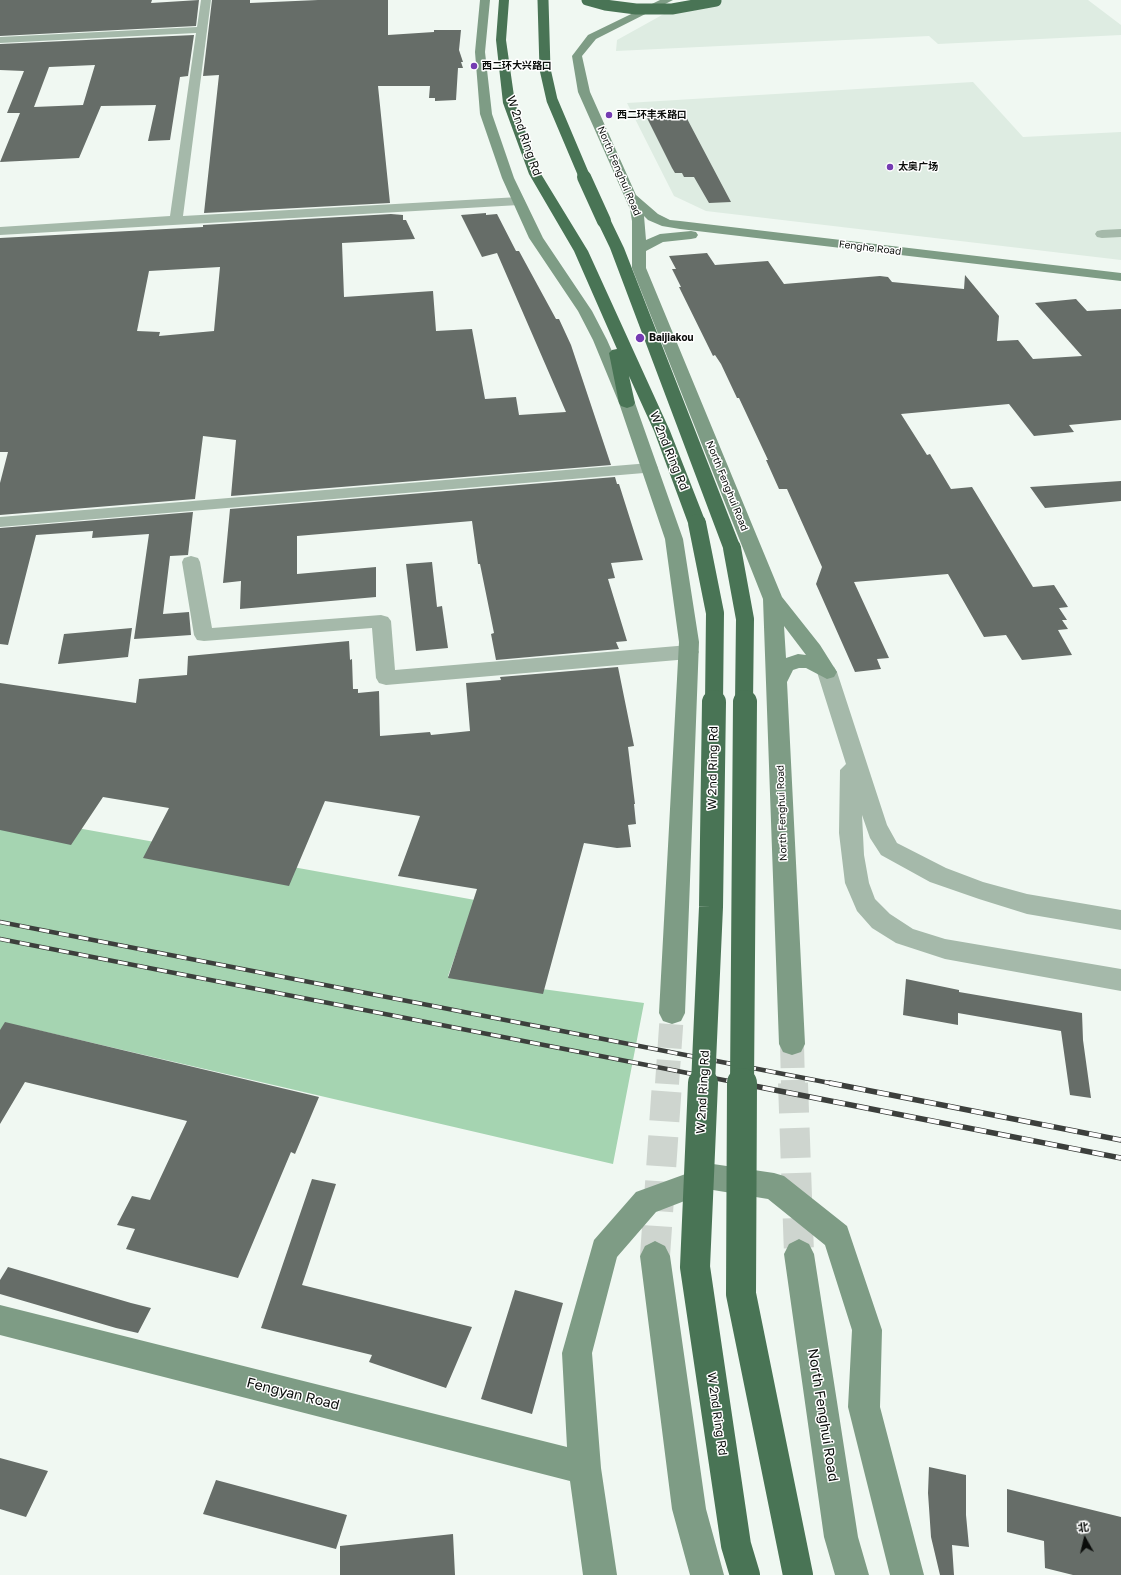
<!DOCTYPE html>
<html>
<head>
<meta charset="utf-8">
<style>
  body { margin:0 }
  #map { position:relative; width:1121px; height:1575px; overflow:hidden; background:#f0f8f2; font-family:"Golos Text","Noto Sans SC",sans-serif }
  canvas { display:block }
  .north { position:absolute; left:1065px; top:1519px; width:40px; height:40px; -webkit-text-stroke:3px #fff; paint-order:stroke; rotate:352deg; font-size:11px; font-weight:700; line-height:16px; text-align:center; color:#0a0c0a }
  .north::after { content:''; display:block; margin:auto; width:14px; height:18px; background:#0a0c0a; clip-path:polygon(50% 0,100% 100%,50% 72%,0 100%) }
</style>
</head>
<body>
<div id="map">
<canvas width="1121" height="1575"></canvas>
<div class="north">北</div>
</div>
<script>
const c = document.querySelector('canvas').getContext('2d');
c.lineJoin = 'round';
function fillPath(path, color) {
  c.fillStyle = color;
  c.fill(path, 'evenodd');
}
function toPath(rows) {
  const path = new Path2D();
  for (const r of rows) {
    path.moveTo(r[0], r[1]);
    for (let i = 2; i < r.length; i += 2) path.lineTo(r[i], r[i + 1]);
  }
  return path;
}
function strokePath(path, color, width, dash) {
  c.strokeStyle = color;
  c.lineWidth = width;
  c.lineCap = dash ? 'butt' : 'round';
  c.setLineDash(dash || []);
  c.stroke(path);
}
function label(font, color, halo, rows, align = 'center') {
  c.font = font + ' "Golos Text","Noto Sans SC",sans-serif';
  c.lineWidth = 3;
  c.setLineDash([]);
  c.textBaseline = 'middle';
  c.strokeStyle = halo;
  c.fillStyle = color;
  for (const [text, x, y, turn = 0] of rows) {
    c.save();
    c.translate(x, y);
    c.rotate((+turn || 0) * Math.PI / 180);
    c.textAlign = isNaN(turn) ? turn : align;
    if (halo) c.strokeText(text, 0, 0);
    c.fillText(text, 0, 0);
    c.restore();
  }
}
fillPath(toPath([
  [699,0,1088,0,1121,25,1121,35,938,44,929,36,616,51,617,40,662,15],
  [973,82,1023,137,1121,132,1121,260,706,211,674,196,627,103]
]), '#deece2');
fillPath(toPath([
  [0,814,475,900,448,976,644,1003,613,1164,20,1026,0,1045]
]), '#a5d4b1');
fillPath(toPath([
  [0,0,152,0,151,3,199,0,196,26,0,36],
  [212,0,250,0,250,3,318,0,388,0,388,35,434,32,434,30,461,30,459,50,463,62,461,62,463,68,458,68,456,100,435,101,435,98,429,98,430,86,378,86,390,203,204,213,219,75,203,76],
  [194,35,188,76,180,77,170,140,148,141,156,105,101,106,79,158,0,162,20,113,7,113,24,71,0,70,0,44],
  [95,65,83,105,34,107,49,67],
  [683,111,703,149,731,202,709,203,694,177,684,177,682,173,675,173,672,168,647,118,659,112],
  [486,213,486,215,497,214,516,251,519,251,556,319,559,319,571,345,611,465,231,496,236,440,203,436,195,499,0,515,0,483,8,452,0,452,0,238,203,227,203,225,391,214,403,215,403,220,406,220,415,239,342,243,344,297,433,291,436,331,472,329,485,399,516,397,519,415,566,412,497,253,482,257,461,215],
  [220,267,214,331,159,336,160,332,137,331,149,271],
  [707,253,715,265,768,261,784,284,880,276,888,277,892,282,964,289,965,275,999,316,997,341,1018,340,1033,359,1082,356,1035,303,1076,299,1087,311,1121,309,1121,420,1069,425,1074,432,1034,436,1009,404,901,414,927,455,930,454,951,489,972,487,1033,587,1054,585,1068,607,1059,608,1067,620,1062,620,1068,629,1058,630,1072,655,1022,660,1006,635,984,637,948,574,854,582,889,658,877,659,881,669,855,672,816,584,822,567,787,489,779,489,766,460,768,460,739,398,737,398,721,364,715,355,713,356,679,287,681,287,672,269,676,269,669,256],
  [615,477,617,484,619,484,643,560,611,563,615,578,608,579,627,641,616,642,619,649,496,660,491,634,494,633,480,564,478,564,472,521,297,536,297,574,376,567,376,597,240,609,241,581,223,583,230,509],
  [1121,481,1121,501,1045,508,1030,487],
  [193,512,188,555,170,556,163,614,189,612,191,635,134,639,149,534,92,538,93,531,36,535,8,645,0,644,0,528],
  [432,562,437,607,442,606,448,648,416,651,406,564],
  [132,628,128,657,58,664,64,634],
  [349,641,350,660,352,659,353,689,358,689,358,693,379,691,380,736,430,732,431,735,470,731,466,683,501,680,500,677,618,667,634,746,628,747,635,804,634,804,636,824,628,825,631,847,617,848,584,843,543,994,448,978,477,889,398,876,420,816,325,801,289,886,143,858,169,808,103,797,71,845,0,830,0,683,136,703,139,679,187,675,188,656],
  [906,979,959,990,959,992,1082,1013,1083,1040,1091,1098,1070,1095,1061,1031,958,1013,958,1025,903,1015],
  [5,1022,319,1097,295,1154,291,1152,238,1278,126,1249,135,1229,117,1225,132,1196,150,1200,187,1121,25,1082,0,1124,0,1030],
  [312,1179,336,1184,302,1285,472,1327,446,1388,369,1362,372,1355,261,1328],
  [8,1267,131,1303,151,1308,138,1333,116,1328,0,1294,0,1280],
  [515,1290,563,1303,532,1414,481,1399],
  [0,1458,48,1471,26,1517,0,1509],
  [929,1467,966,1475,966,1515,969,1547,952,1545,954,1575,940,1575,931,1537,928,1493],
  [216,1480,347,1515,336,1549,203,1514],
  [1007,1489,1121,1517,1121,1575,1073,1575,1045,1568,1044,1541,1007,1532],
  [453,1534,455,1575,340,1575,340,1546]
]), '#666d68');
strokePath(toPath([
  [792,1044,793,1084],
  [667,1084,672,1013]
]), '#ced5cf', 24, [24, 12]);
strokePath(toPath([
  [793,1083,799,1254],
  [655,1256,667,1083]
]), '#ced5cf', 30, [30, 15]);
fillPath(toPath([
  [201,0,211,0,183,216,519,197,525,201,519,205,0,235,0,227,170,216,196,33,0,43,0,37,197,27,201,0],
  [1121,229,1121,237,1102,238,1097,237,1095,234,1097,231,1102,230,1121,229],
  [650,463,656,464,658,468,656,472,0,527,0,517,650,463],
  [191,556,198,558,200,562,212,628,381,615,388,617,391,621,395,670,689,645,696,647,699,652,696,657,689,659,386,685,379,683,376,678,372,628,204,641,197,640,194,635,182,562,184,558,191,556],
  [827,665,834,667,837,672,887,825,897,843,946,868,983,882,1027,894,1121,910,1121,930,1027,914,979,899,930,882,881,855,870,838,862,815,864,855,869,883,875,899,890,914,913,929,945,939,1121,969,1121,991,945,959,896,943,872,928,857,911,845,883,839,833,840,770,846,764,817,672,820,667,827,665]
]), '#a5b9aa');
fillPath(toPath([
  [480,0,490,0,485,52,492,114,514,178,543,238,592,311,607,340,635,403,683,539,699,642,685,1013,681,1021,672,1024,663,1021,659,1013,679,642,665,539,619,403,593,340,578,311,529,238,502,178,480,114,475,52,480,0],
  [660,0,673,0,596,39,582,56,590,92,636,195,658,214,670,220,680,221,1121,273,1121,281,680,229,662,226,648,220,644,216,646,240,660,234,691,231,696,232,698,235,696,238,691,239,663,242,646,251,646,268,782,597,820,645,837,672,834,677,827,679,806,668,799,668,793,670,787,682,805,1044,801,1052,792,1055,783,1052,779,1044,763,599,632,268,632,221,630,209,578,92,572,56,588,35,660,0],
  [784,626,806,655,798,654,786,658,784,626],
  [713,1164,774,1173,784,1176,847,1226,882,1330,880,1407,924,1575,890,1575,848,1407,852,1330,825,1245,768,1199,713,1190,656,1212,617,1257,592,1353,601,1468,617,1575,583,1575,570,1481,0,1335,0,1305,567,1447,562,1353,594,1240,636,1192,713,1164],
  [799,1239,809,1244,814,1254,858,1537,869,1575,835,1575,824,1537,784,1254,789,1244,799,1239],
  [655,1241,665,1246,670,1256,706,1509,724,1575,690,1575,672,1509,640,1256,645,1246,655,1241]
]), '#7e9c85');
fillPath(toPath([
  [499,0,509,0,506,40,515,103,541,174,588,251,670,431,706,523,703,527,697,528,691,527,688,523,654,431,629,376,635,403,633,406,627,408,621,406,619,403,609,353,612,350,617,349,574,251,529,174,503,103,496,40,499,0],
  [604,217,611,221,624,248,741,548,738,552,732,554,726,552,723,548,610,248,597,221,604,217]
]), '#497455');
const railFar1 = toPath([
  [0,922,835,1084],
  [0,939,744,1084]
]);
const rail = toPath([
  [739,1083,1121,1158],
  [830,1083,1121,1140]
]);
strokePath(railFar1, '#3c3f3c', 4.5);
strokePath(rail, '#3c3f3c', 5.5);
strokePath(railFar1, '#fff', 3, [10]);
strokePath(rail, '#fff', 4, [12]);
strokePath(toPath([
  [543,0,545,69,552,100,585,178],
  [587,0,605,5,636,9,672,9,716,1]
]), '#497455', 11);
strokePath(toPath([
  [584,177,604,221]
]), '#497455', 14);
strokePath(toPath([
  [697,523,715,613,714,703],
  [732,548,745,619,744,703]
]), '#497455', 18);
strokePath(toPath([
  [703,1084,711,907,714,702],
  [742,1084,745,702]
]), '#497455', 24);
strokePath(toPath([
  [703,1083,695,1267,736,1545,745,1575],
  [742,1083,741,1294,798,1575]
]), '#497455', 30);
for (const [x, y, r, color] of [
  [474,66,4,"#753cb2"],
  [609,115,4,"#753cb2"],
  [890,167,4,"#753cb2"],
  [640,338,5,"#753cb2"]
]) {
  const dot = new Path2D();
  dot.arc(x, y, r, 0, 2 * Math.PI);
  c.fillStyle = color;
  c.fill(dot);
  strokePath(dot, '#fff', 1.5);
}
label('bold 10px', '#0a0c0a', '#fff', [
  ["西二环大兴路口",482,66],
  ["西二环丰禾路口",617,115],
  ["太奥广场",898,167],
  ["Baijiakou",649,338]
], 'left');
label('10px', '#0a0c0a', '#fff', [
  ["North Fenghui Road",619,171,67],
  ["Fenghe Road",870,248,7],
  ["North Fenghui Road",727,486,68],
  ["North Fenghui Road",782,813,-92]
]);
label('12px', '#0a0c0a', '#fff', [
  ["W 2nd Ring Rd",524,136,71],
  ["W 2nd Ring Rd",669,451,68],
  ["W 2nd Ring Rd",713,768,-89],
  ["W 2nd Ring Rd",703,1092,-87],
  ["W 2nd Ring Rd",717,1414,82]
]);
label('14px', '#0a0c0a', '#fff', [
  ["Fengyan Road",293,1394,14],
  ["North Fenghui Road",823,1415,81]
]);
</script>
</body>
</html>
